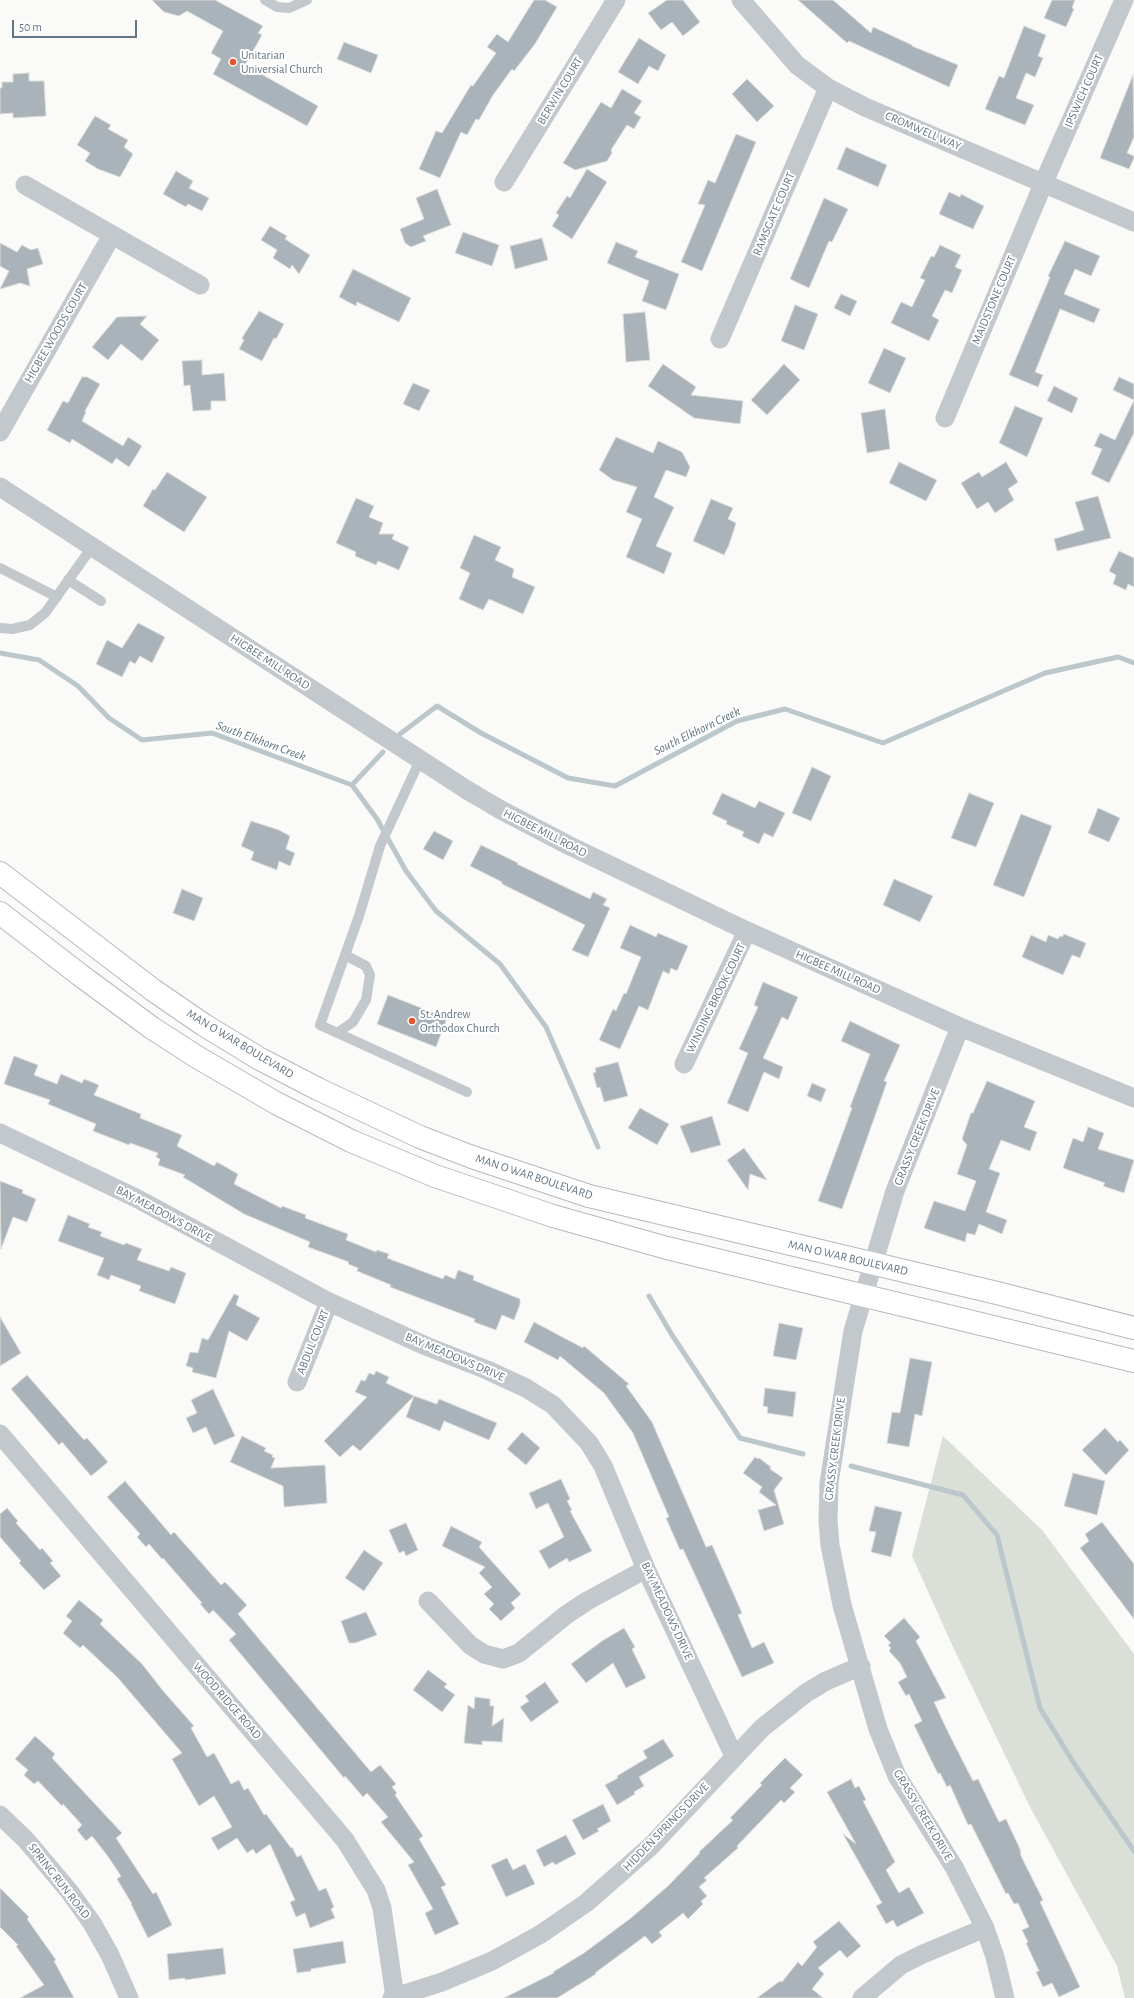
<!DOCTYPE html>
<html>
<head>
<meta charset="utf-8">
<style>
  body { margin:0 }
  #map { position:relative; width:1134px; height:1998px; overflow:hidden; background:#fafaf8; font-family:"Alegreya Sans",sans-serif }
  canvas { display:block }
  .scale { position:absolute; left:12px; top:20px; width:125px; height:18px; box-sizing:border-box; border:2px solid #657683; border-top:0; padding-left:5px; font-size:12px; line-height:14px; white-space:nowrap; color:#657683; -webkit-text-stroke:3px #fff; paint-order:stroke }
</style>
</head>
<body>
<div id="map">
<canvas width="1134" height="1998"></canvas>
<div class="scale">50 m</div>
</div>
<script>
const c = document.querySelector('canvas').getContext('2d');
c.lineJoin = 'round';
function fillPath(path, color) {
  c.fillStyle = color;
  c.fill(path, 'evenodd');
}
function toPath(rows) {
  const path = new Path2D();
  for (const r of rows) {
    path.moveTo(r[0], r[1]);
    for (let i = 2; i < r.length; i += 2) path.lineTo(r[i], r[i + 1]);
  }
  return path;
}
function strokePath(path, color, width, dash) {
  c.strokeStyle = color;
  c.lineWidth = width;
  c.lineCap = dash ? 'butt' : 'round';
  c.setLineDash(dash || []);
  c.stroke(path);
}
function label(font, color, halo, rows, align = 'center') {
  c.font = font + ' "Alegreya Sans",sans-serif';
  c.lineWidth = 4;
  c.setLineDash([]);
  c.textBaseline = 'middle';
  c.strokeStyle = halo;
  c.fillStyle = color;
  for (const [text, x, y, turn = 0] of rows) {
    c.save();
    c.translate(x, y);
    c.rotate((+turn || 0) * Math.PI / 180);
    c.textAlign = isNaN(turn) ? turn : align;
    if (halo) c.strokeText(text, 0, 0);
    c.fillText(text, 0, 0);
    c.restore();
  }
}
fillPath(toPath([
  [943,1436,1042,1530,1134,1654,1134,1998,1125,1998,1117,1966,1030,1807,953,1647,912,1556]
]), '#dadfd7');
strokePath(toPath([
  [0,653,39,660,78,686,109,718,142,740,212,733,352,785,383,752],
  [400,734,437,706,481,733,568,778,615,786,737,721,785,709,883,743,1045,673,1118,657,1134,663],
  [352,785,377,819,406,871,436,911,500,964,546,1027,598,1147],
  [649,1296,672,1335,740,1438,803,1454],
  [851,1466,963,1495,997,1535,1040,1708,1075,1765,1134,1851]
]), '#bbc7cb', 5);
const building = toPath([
  [152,0,215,0,263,26,258,33,262,35,245,65,318,106,307,126,213,74,221,59,211,53,223,31,187,11,179,16,164,12,152,0],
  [534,0,545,0,557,7,535,44,514,71,512,69,493,95,479,120,476,119,467,135,461,132,440,178,419,169,436,131,442,133,471,85,473,86,496,53,487,47,497,34,508,42,534,0],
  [667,0,683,0,700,22,683,36,672,22,661,30,648,13,667,0],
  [798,0,833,0,871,33,873,27,912,45,912,46,958,65,949,87,849,41,847,43,798,0],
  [1052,0,1075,0,1072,8,1074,9,1066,27,1044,18,1052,0],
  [1024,26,1046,35,1038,56,1043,58,1035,77,1026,73,1016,98,1034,105,1025,125,985,109,999,76,1004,78,1024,26],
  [639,38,666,55,658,71,649,66,638,84,618,72,639,38],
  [344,42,378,55,371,73,337,59,344,42],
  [29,73,29,81,44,81,46,116,13,118,13,113,0,114,0,88,2,88,2,82,13,82,13,74,29,73],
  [1133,75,1134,137,1127,153,1134,156,1134,158,1129,169,1100,158,1133,75],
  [747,79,774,106,757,122,732,94,747,79],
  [622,89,642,101,634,113,641,117,634,129,627,125,611,150,612,153,607,161,575,170,563,163,601,102,611,108,622,89],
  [95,116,111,125,108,129,128,140,124,147,133,154,120,177,98,169,85,161,90,153,77,145,95,116],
  [736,134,756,142,702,271,681,262,705,205,698,204,708,180,715,183,736,134],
  [846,147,887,165,878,187,837,169,846,147],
  [587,169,607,182,572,239,552,226,559,215,556,213,567,196,570,198,587,169],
  [176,171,193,181,189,188,209,198,202,211,188,204,186,207,163,194,176,171],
  [437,189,451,225,423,236,426,241,411,247,405,243,400,229,424,219,416,198,437,189],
  [949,192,960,197,961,194,984,206,973,229,939,214,949,192],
  [824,198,848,209,832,242,829,241,809,288,790,279,824,198],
  [270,226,287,236,285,239,310,255,299,274,292,265,290,269,273,258,277,250,261,240,270,226],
  [463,232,499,245,492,266,455,253,463,232],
  [542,238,548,260,515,269,510,246,542,238],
  [1065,241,1100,256,1091,276,1075,269,1064,294,1100,309,1094,323,1060,309,1035,372,1043,375,1038,387,1009,375,1050,277,1048,276,1065,241],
  [616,242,638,251,635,257,679,274,666,310,642,301,649,281,607,263,616,242],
  [0,243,17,252,22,245,31,250,38,248,43,264,27,269,30,286,20,283,0,289,9,271,0,266,0,243],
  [940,245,961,255,955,267,962,270,952,293,945,290,932,316,939,320,929,341,891,323,901,302,912,307,925,280,920,278,931,256,934,257,940,245],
  [353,269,411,298,399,322,357,302,356,306,339,297,353,269],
  [841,294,857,301,850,316,834,308,841,294],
  [795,305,818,314,804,350,781,341,795,305],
  [259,311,284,324,276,339,274,338,262,361,239,349,244,340,242,338,259,311],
  [645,312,650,360,626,362,623,314,645,312],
  [147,316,140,324,159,340,142,361,121,344,108,360,92,347,117,317,147,316],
  [884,348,906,358,890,393,868,383,884,348],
  [202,360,202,375,224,373,226,401,211,401,211,410,193,411,190,385,184,386,182,361,202,360],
  [663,364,696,387,691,395,743,401,740,424,694,418,648,386,663,364],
  [784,364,800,380,767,415,751,400,784,364],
  [82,377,87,377,100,384,85,411,86,412,82,421,123,446,128,437,142,446,129,467,116,458,112,464,72,439,70,443,47,430,63,401,68,403,82,377],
  [1119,377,1134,384,1134,433,1109,483,1091,474,1102,449,1094,446,1100,433,1115,440,1134,400,1113,390,1119,377],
  [413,383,430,390,419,411,403,404,413,383],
  [1054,386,1078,398,1072,413,1047,401,1054,386],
  [1015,406,1043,418,1027,457,999,443,1015,406],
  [885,409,890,449,867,453,861,413,885,409],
  [616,437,653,453,658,441,682,452,690,467,686,477,666,470,654,497,674,507,656,546,672,553,664,574,626,557,642,519,626,512,637,487,613,480,599,470,616,437],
  [899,462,937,480,926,501,889,483,899,462],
  [1006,462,1018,482,1008,489,1014,500,995,513,988,502,977,509,961,483,979,472,982,477,1006,462],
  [167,472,207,497,184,532,143,506,153,489,155,490,167,472],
  [1098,496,1111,538,1057,551,1054,539,1084,530,1075,502,1098,496],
  [356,498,374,506,369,517,383,523,379,534,394,534,392,539,409,547,399,570,378,561,376,565,355,556,356,552,336,543,356,498],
  [711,499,733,508,728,519,736,523,729,545,724,555,693,541,711,499],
  [474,535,501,547,495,560,514,569,512,577,535,587,523,614,489,599,483,610,459,599,470,573,460,568,474,535],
  [1119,551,1134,558,1134,587,1128,584,1126,590,1113,584,1116,575,1109,571,1119,551],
  [138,623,165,637,152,663,140,656,135,664,130,661,122,677,96,664,107,640,122,648,138,623],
  [812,767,831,776,811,821,792,813,812,767],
  [722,793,755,808,759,801,785,813,773,837,764,833,759,844,742,836,744,832,726,824,727,821,712,814,722,793],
  [969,793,994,803,976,847,951,838,969,793],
  [1098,808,1120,818,1109,842,1088,833,1098,808],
  [1021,814,1052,826,1024,897,993,885,1021,814],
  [251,821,279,830,290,836,286,849,295,853,290,866,279,861,277,870,251,860,254,852,241,846,251,821],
  [434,831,453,841,443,860,423,849,434,831],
  [481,845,518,863,517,864,590,899,593,892,607,899,603,905,610,908,588,957,572,950,585,925,502,884,502,882,470,866,481,845],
  [894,879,933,896,920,922,883,905,894,879],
  [182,889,203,898,194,921,173,913,182,889],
  [630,925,656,937,658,933,688,946,677,971,671,968,669,974,663,971,648,1010,639,1006,620,1049,599,1040,613,1009,616,1011,624,993,626,994,641,957,620,948,630,925],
  [1064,934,1086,943,1080,958,1072,955,1063,975,1022,957,1031,935,1046,942,1048,935,1058,939,1060,936,1062,937,1064,934],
  [763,982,798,997,788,1020,782,1017,763,1058,783,1067,779,1079,764,1072,748,1112,727,1103,748,1053,739,1049,758,1007,754,1005,763,982],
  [388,995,447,1018,436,1047,377,1024,388,995],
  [850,1021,900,1045,884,1081,887,1082,842,1209,818,1201,852,1108,850,1107,870,1054,841,1041,850,1021],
  [14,1056,38,1065,34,1075,57,1084,61,1074,82,1083,84,1079,99,1085,94,1095,141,1114,140,1118,182,1135,177,1146,214,1166,217,1162,238,1174,234,1184,281,1208,282,1206,306,1215,305,1218,348,1234,346,1240,376,1252,377,1250,389,1254,387,1258,443,1279,445,1275,455,1279,458,1270,474,1276,473,1280,520,1299,520,1304,514,1320,502,1315,496,1330,474,1322,475,1319,390,1287,391,1285,357,1271,358,1268,348,1264,349,1262,308,1247,310,1242,244,1214,183,1177,185,1175,158,1165,160,1159,156,1157,158,1153,130,1143,129,1145,93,1131,96,1124,48,1104,50,1100,4,1084,14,1056],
  [618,1062,628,1096,604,1102,600,1087,597,1088,593,1073,596,1072,595,1068,618,1062],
  [987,1081,1035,1101,1024,1127,1037,1132,1030,1151,1001,1140,989,1169,1000,1173,986,1212,1007,1220,1002,1234,979,1224,975,1235,967,1233,965,1242,924,1228,934,1201,965,1211,976,1181,957,1174,967,1145,962,1139,971,1113,973,1113,987,1081],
  [812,1083,826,1089,821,1102,807,1096,812,1083],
  [640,1108,669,1124,657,1145,628,1128,640,1108],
  [712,1116,721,1145,691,1153,680,1126,712,1116],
  [1088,1127,1104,1133,1098,1149,1134,1160,1124,1193,1103,1186,1105,1183,1063,1168,1073,1138,1083,1142,1088,1127],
  [744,1148,767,1180,750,1174,748,1190,727,1160,744,1148],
  [0,1181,23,1190,22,1193,36,1199,27,1222,13,1217,1,1249,0,1181],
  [68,1215,90,1224,88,1227,102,1232,100,1236,124,1245,126,1243,142,1249,137,1260,169,1271,171,1267,186,1273,175,1304,139,1291,141,1286,111,1275,109,1280,97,1275,104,1258,58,1241,68,1215],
  [234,1294,239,1296,236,1305,260,1318,247,1341,229,1331,216,1378,192,1372,193,1368,186,1366,190,1352,198,1353,202,1338,208,1340,234,1294],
  [0,1317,21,1353,0,1366,0,1317],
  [534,1322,583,1348,584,1346,629,1384,626,1386,652,1422,706,1547,712,1545,742,1613,738,1615,752,1648,764,1642,774,1663,742,1677,683,1549,680,1550,666,1518,669,1517,633,1433,604,1393,560,1356,558,1360,524,1342,534,1322],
  [779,1323,803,1328,796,1360,773,1356,779,1323],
  [910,1358,932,1362,922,1416,915,1414,909,1447,887,1443,892,1412,900,1413,910,1358],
  [376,1371,389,1377,386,1383,414,1396,360,1451,353,1445,340,1457,324,1441,367,1397,355,1392,361,1380,365,1381,369,1373,374,1375,376,1371],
  [27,1375,84,1440,87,1438,108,1462,91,1476,62,1442,59,1445,11,1389,27,1375],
  [765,1388,796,1392,793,1417,767,1413,768,1407,763,1406,765,1388],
  [213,1389,235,1436,214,1445,206,1427,193,1433,186,1418,197,1413,191,1400,213,1389],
  [414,1396,437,1404,439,1399,497,1423,489,1440,444,1421,440,1431,406,1417,414,1396],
  [1105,1428,1118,1442,1120,1440,1129,1450,1106,1475,1082,1450,1105,1428],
  [522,1432,540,1448,526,1465,507,1449,522,1432],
  [242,1436,266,1448,264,1451,273,1455,272,1457,275,1458,271,1468,325,1465,327,1503,284,1507,283,1486,230,1462,242,1436],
  [755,1457,758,1459,759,1458,771,1467,770,1469,783,1478,774,1490,784,1524,764,1531,758,1510,776,1505,759,1492,762,1487,743,1473,755,1457],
  [1073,1473,1105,1481,1097,1515,1064,1506,1073,1473],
  [561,1479,570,1499,567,1501,572,1510,570,1511,592,1551,569,1562,567,1558,549,1569,539,1551,564,1537,548,1503,536,1509,529,1493,561,1479],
  [125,1481,171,1535,174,1532,221,1585,225,1582,247,1605,238,1614,371,1772,380,1765,396,1784,392,1787,397,1793,395,1795,423,1836,419,1839,446,1885,441,1887,459,1924,435,1935,425,1913,433,1909,408,1865,414,1862,381,1822,388,1817,367,1793,363,1797,345,1776,344,1778,229,1640,236,1634,213,1610,209,1614,200,1604,202,1603,163,1558,162,1559,149,1544,146,1547,137,1537,140,1534,107,1497,125,1481],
  [875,1506,902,1512,891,1557,871,1552,876,1532,869,1531,875,1506],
  [7,1508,18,1521,16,1523,40,1550,42,1548,53,1561,50,1563,61,1576,44,1590,19,1563,21,1561,0,1537,0,1514,7,1508],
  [1102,1522,1134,1564,1134,1619,1080,1548,1089,1541,1085,1534,1102,1522],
  [406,1523,418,1550,406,1556,404,1551,399,1553,389,1530,406,1523],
  [451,1526,482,1542,479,1547,521,1594,511,1603,515,1608,501,1621,489,1609,494,1604,484,1594,492,1587,479,1573,485,1567,442,1546,451,1526],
  [364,1550,383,1563,364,1591,345,1578,364,1550],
  [79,1600,103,1620,100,1624,142,1664,164,1692,194,1726,191,1728,207,1757,214,1753,231,1784,239,1780,244,1790,248,1788,264,1815,266,1814,291,1848,292,1847,297,1857,301,1855,319,1891,326,1888,334,1907,331,1909,335,1918,310,1928,305,1913,296,1917,290,1902,295,1900,270,1844,256,1854,253,1849,247,1853,237,1838,218,1850,211,1838,232,1827,214,1796,199,1806,172,1759,182,1753,118,1678,83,1645,80,1648,63,1633,72,1621,66,1616,79,1600],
  [366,1612,377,1635,355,1643,349,1643,341,1621,366,1612],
  [904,1618,920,1637,916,1641,946,1698,934,1702,948,1732,973,1781,978,1779,999,1822,1006,1819,1020,1849,1021,1856,1043,1900,1040,1902,1080,1987,1059,1997,1052,1983,1043,1987,1036,1972,1039,1971,1026,1943,1028,1942,1022,1930,1029,1927,1018,1903,1014,1904,1008,1893,1006,1894,971,1824,968,1825,950,1785,947,1787,940,1773,938,1774,914,1725,922,1721,909,1694,906,1696,898,1682,907,1677,900,1663,889,1651,891,1648,888,1645,891,1643,884,1636,904,1618],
  [624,1628,635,1647,632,1649,646,1678,626,1688,613,1663,586,1683,571,1664,602,1641,624,1628],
  [428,1670,447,1684,444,1687,455,1695,442,1712,413,1690,428,1670],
  [545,1682,559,1702,531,1722,520,1707,529,1701,525,1696,545,1682],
  [475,1697,490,1699,490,1706,494,1706,492,1726,504,1718,502,1742,482,1741,482,1745,464,1743,468,1705,474,1709,475,1697],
  [35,1736,55,1754,52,1758,122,1833,116,1838,153,1894,156,1892,172,1925,148,1938,131,1904,132,1904,117,1879,121,1876,107,1855,92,1836,86,1841,77,1830,82,1825,63,1804,62,1806,38,1781,34,1784,24,1775,28,1770,15,1759,35,1736],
  [663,1739,674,1756,639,1777,644,1786,634,1792,635,1794,617,1805,605,1785,618,1778,617,1776,647,1758,643,1751,663,1739],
  [785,1758,803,1775,790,1788,795,1792,784,1803,781,1800,737,1846,738,1848,704,1878,707,1880,699,1887,707,1896,701,1901,703,1904,688,1919,683,1913,659,1932,662,1936,652,1944,645,1936,595,1973,596,1974,557,1998,504,1998,554,1973,553,1972,584,1953,631,1918,668,1886,700,1853,699,1852,733,1820,730,1818,762,1785,760,1783,785,1758],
  [851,1779,855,1788,859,1786,866,1800,863,1801,895,1862,886,1870,899,1893,909,1887,924,1913,897,1927,893,1920,886,1924,876,1906,882,1903,843,1834,856,1844,827,1792,851,1779],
  [603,1804,611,1821,597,1829,599,1831,583,1840,572,1820,603,1804],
  [566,1835,576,1854,555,1865,553,1862,544,1867,536,1850,566,1835],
  [507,1858,513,1870,525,1864,535,1884,506,1897,491,1865,507,1858],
  [0,1888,29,1917,27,1919,56,1960,54,1961,74,1998,20,1998,44,1985,16,1946,18,1945,0,1927,0,1888],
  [839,1921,861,1946,847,1958,840,1950,818,1968,824,1974,812,1989,823,1998,757,1998,780,1981,782,1982,798,1962,802,1966,817,1947,813,1942,839,1921],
  [343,1941,346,1963,311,1969,311,1971,297,1973,293,1949,343,1941],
  [223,1948,226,1974,185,1980,185,1978,169,1980,167,1954,223,1948]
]);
fillPath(building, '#aab3b9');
strokePath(building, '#dcdcda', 1);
const primary = toPath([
  [0,873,153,990,204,1025,260,1059,318,1089,420,1137,472,1157,589,1196,997,1293,1134,1328],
  [0,913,80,975,152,1028,197,1057,276,1103,351,1141,435,1176,553,1216,667,1248,1134,1361]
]);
strokePath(primary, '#b5babe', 24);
strokePath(toPath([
  [265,0,277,7,289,8,307,0],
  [0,568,57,597],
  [68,580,101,601],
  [0,628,12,629,30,625,45,613,92,547],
  [420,760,380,846,359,916,320,1025,467,1092],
  [337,1033,353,1022,366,1000,370,975,366,966,345,955]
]), '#c3c8cc', 10);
strokePath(toPath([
  [741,0,797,65,828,88,865,107,1134,222],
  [504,182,616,0],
  [25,185,200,285],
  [720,339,828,88],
  [945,418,1044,182,1124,0],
  [0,432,112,235],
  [0,487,467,790,501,810,568,845,747,931,960,1027,1134,1098],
  [960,1027,895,1191,853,1331,829,1483,828,1521,830,1545,842,1605,878,1729,897,1776,954,1867,985,1928,995,1957,1005,1998],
  [684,1064,747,931],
  [0,1133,136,1198,329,1302,426,1346,487,1370,526,1388,553,1405,589,1443,603,1466,646,1569,734,1756],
  [297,1382,329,1302],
  [0,1434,345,1840,376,1890,382,1908,395,1997],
  [428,1601,470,1645,484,1654,503,1659,519,1653,566,1615,587,1601,646,1569],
  [0,1815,26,1840,69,1891,92,1923,110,1955,129,1998],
  [392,1998,442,1982,492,1961,541,1934,586,1903,651,1846,762,1728,806,1693,826,1681,861,1666],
  [862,1998,901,1965,923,1954,985,1928]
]), '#c3c8cc', 19);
strokePath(primary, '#fff', 22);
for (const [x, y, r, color] of [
  [233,62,4,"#e4572e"],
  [412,1021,4,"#e4572e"]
]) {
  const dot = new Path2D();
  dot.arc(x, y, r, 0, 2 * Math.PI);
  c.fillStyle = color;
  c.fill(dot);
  strokePath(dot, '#fff', 1.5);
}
label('12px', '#657683', '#fff', [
  ["Unitarian",241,55],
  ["Universial Church",241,69],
  ["St. Andrew",420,1014],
  ["Orthodox Church",420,1028]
], 'left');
label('12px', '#657683', '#fff', [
  ["BERWIN COURT",560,91,-59],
  ["IPSWICH COURT",1084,91,-66],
  ["CROMWELL WAY",923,131,23],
  ["RAMSGATE COURT",774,214,-67],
  ["MAIDSTONE COURT",994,300,-67],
  ["HIGBEE WOODS COURT",56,333,-60],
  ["HIGBEE MILL ROAD",270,662,33],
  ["HIGBEE MILL ROAD",545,833,27],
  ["HIGBEE MILL ROAD",838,972,24],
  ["WINDING BROOK COURT",716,998,-64],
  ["MAN O WAR BOULEVARD",240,1044,31],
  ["GRASSY CREEK DRIVE",917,1137,-68],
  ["MAN O WAR BOULEVARD",534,1177,18],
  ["BAY MEADOWS DRIVE",164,1214,28],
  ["MAN O WAR BOULEVARD",848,1258,13],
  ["ABDUL COURT",313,1342,-68],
  ["BAY MEADOWS DRIVE",455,1357,23],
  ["GRASSY CREEK DRIVE",835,1449,-83],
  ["BAY MEADOWS DRIVE",667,1611,65],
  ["WOOD RIDGE ROAD",227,1701,49],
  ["GRASSY CREEK DRIVE",923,1815,59],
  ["HIDDEN SPRINGS DRIVE",666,1827,-46],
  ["SPRING RUN ROAD",59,1881,52]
]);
label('italic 13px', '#60757c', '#fff', [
  ["South Elkhorn Creek",697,731,-26],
  ["South Elkhorn Creek",261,741,20]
]);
</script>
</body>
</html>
